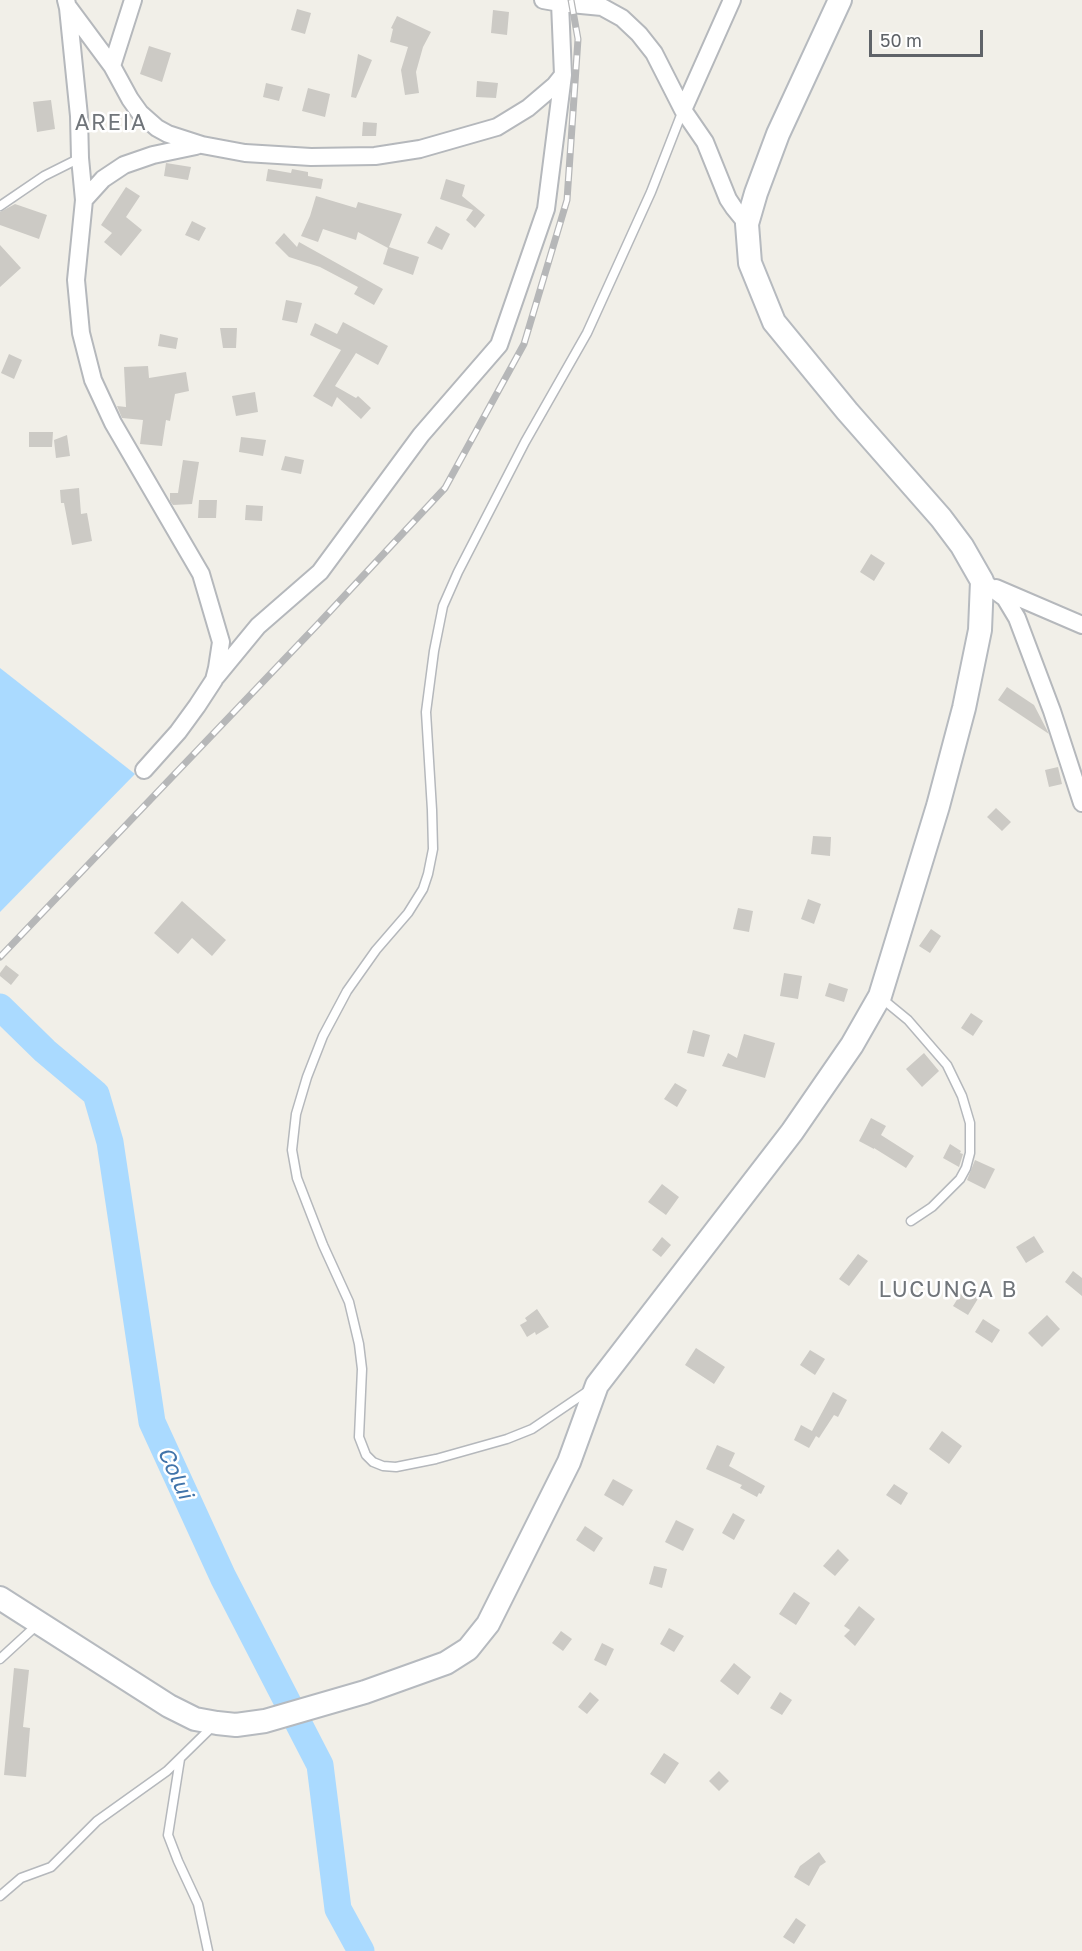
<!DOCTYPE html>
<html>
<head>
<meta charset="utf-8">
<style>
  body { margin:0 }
  #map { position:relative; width:1082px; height:1951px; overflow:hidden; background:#f1efe8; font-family:"Golos Text",sans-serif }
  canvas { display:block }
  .scale { position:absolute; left:869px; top:30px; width:114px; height:27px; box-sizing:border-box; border:3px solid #5f6368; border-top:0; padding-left:8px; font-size:18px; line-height:21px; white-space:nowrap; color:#5f6368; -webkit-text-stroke:4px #fff; paint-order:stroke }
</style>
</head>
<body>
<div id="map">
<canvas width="1082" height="1951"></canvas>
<div class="scale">50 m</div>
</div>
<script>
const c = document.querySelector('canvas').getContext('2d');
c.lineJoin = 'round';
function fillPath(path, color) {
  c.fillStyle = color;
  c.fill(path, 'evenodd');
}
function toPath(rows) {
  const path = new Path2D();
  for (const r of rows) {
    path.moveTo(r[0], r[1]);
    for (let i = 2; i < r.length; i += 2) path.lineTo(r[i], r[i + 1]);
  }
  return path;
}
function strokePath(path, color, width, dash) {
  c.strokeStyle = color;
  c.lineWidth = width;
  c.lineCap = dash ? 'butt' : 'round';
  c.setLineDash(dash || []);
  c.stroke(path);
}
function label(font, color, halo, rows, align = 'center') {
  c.font = font + ' "Golos Text",sans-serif';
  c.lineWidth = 5;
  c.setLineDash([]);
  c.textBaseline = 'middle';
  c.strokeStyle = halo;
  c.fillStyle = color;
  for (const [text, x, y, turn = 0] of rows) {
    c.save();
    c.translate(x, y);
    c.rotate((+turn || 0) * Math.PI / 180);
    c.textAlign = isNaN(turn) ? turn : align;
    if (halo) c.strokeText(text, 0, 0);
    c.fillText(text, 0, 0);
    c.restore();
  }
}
fillPath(toPath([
  [0,668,135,774,0,912]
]), '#aadaff');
strokePath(toPath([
  [0,1007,45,1051,96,1094,110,1142,152,1422,223,1577,320,1765,338,1909,361,1951]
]), '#aadaff', 27);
fillPath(toPath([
  [297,9,311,13,305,34,291,30],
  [493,10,509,12,507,35,491,33],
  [397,16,431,32,423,47,416,72,419,93,405,95,401,70,408,47,390,42,393,29,391,28],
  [149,46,171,53,162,82,140,74],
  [358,54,372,60,356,98,351,97],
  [477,81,498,83,496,98,476,97],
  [266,83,283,87,279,101,263,97],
  [308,88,330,94,325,117,302,111],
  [51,100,55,129,37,132,33,102],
  [363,122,377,123,376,136,362,136],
  [166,163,191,167,188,180,164,176],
  [268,169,291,173,292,169,308,172,308,176,323,179,321,189,266,181],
  [446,179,465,185,462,196,485,215,475,228,466,220,473,210,440,199],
  [126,187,140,196,126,217,142,230,121,256,104,242,112,233,101,225],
  [316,196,356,208,358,202,402,214,389,247,419,257,413,275,383,264,388,248,358,232,356,240,323,229,318,242,301,236,310,216],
  [15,204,47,215,39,239,0,225,0,212],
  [192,221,206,228,199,241,185,235],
  [436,226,450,234,442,250,427,243],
  [284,233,297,247,299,242,383,289,374,305,354,294,358,287,320,267,289,257,275,243],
  [0,245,21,268,0,287],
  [286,300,302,303,297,323,282,320],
  [343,322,388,346,378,365,356,353,335,386,356,398,358,396,371,408,361,419,337,397,332,407,313,396,341,350,310,335,315,323,337,334],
  [220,328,237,328,236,348,223,348],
  [160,334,178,338,176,349,158,346],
  [9,354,22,360,14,379,1,373],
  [148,366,149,378,186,372,189,391,175,394,170,421,166,420,162,446,140,444,143,420,122,418,117,406,126,407,124,367],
  [255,392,258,412,236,416,232,396],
  [29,432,53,432,52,447,29,447],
  [67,435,70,456,56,458,54,440],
  [241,437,266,440,263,456,239,452],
  [285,456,304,460,301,474,281,470],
  [183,460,199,462,192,504,173,505,170,501,170,493,178,493],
  [79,488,81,514,87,513,92,541,72,545,64,503,61,503,60,490],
  [199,500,217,500,216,518,198,518],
  [246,505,263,506,262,521,245,520],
  [871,554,885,563,874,581,860,572],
  [1007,687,1034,705,1049,734,998,700],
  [1058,767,1062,784,1049,787,1045,770],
  [996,808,1011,822,1002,831,987,817],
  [813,836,831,837,830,856,811,854],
  [808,899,821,904,814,924,801,919],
  [182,901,226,940,212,956,192,938,178,954,154,933],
  [738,908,753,911,749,932,733,929],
  [931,929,941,936,930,953,919,946],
  [6,965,19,975,11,985,0,976,0,973],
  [784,973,802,976,798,999,780,996],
  [829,983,848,989,844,1002,825,996],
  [971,1013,983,1021,973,1036,961,1028],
  [693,1030,710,1035,704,1057,687,1053],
  [744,1034,775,1043,765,1078,722,1066,728,1053,737,1058],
  [924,1053,939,1071,922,1087,906,1069],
  [675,1083,687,1090,677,1107,664,1099],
  [871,1118,886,1126,881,1135,914,1156,906,1168,874,1148,874,1149,859,1141],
  [950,1144,961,1151,960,1153,963,1154,959,1167,943,1158],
  [975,1160,995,1169,985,1189,967,1180],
  [662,1184,679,1197,666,1215,648,1202],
  [1034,1236,1044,1252,1026,1263,1016,1247],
  [662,1237,671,1245,661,1257,652,1250],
  [858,1254,868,1261,849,1286,839,1279],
  [1073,1271,1082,1278,1082,1296,1065,1282],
  [965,1287,979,1297,968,1315,953,1306],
  [537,1309,549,1327,536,1335,535,1332,527,1337,520,1325,527,1321,525,1318],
  [1047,1315,1060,1329,1042,1347,1028,1333],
  [983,1319,1000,1330,992,1343,975,1332],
  [696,1348,725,1367,714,1384,685,1365],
  [810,1350,825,1359,815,1375,800,1365],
  [833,1392,847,1400,838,1417,834,1415,819,1438,816,1436,809,1448,794,1440,801,1425,812,1431],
  [942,1431,962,1446,949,1464,929,1449],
  [717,1445,735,1453,729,1466,765,1486,761,1494,759,1493,757,1497,740,1488,742,1485,706,1469],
  [613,1479,633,1490,623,1506,604,1495],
  [894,1484,908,1493,901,1505,886,1495],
  [733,1513,745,1520,734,1540,722,1533],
  [676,1520,694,1529,683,1551,665,1542],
  [585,1526,603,1538,594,1552,576,1540],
  [838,1549,849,1560,835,1576,823,1566],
  [654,1566,667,1569,662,1588,649,1584],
  [794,1592,810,1603,796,1625,779,1614],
  [859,1606,875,1619,855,1646,844,1636,850,1630,844,1626],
  [669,1628,684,1636,674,1652,660,1644],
  [561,1631,572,1639,563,1651,552,1643],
  [602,1643,614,1649,606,1666,594,1660],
  [734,1663,751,1677,738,1695,720,1681],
  [14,1668,29,1670,23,1727,30,1728,26,1777,4,1775],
  [590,1692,599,1700,587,1714,578,1707],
  [780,1692,792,1700,782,1715,770,1708],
  [664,1753,679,1763,665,1784,650,1774],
  [719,1771,729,1781,719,1791,709,1781],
  [819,1852,826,1862,820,1866,809,1886,794,1877,800,1866],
  [796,1918,806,1925,794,1944,783,1937]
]), '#cccac5');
const lane = toPath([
  [0,206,44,176,80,158],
  [880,997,908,1020,947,1065,962,1096,970,1123,970,1153,966,1168,960,1179,932,1207,911,1221],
  [588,1391,532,1429,507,1439,436,1459,396,1467,383,1466,373,1462,366,1455,359,1437,362,1369,359,1344,349,1302,323,1245,297,1178,292,1150,296,1114,307,1077,323,1036,347,991,376,950,408,913,423,889,428,874,433,849,432,810,426,712,434,651,443,606,458,572,525,442,587,333,651,192,683,110],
  [0,1659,37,1625],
  [180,1759,168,1835,178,1861,198,1904,208,1951],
  [0,1896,21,1878,51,1867,97,1821,167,1771,213,1726]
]);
const street = toPath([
  [66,0,68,8,79,116,80,158,84,200,76,280,81,333,93,380,113,423,201,574,221,642,217,668,214,680,197,706,178,732,144,770],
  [559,0,560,3,602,7,622,18,639,34,654,53,683,110,705,142,728,199,734,208,747,224],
  [69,8,112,66,130,99,140,113,157,128,168,134,202,145,245,153,311,157,375,156,420,149,497,127,528,108,555,85,563,75,560,3,543,0],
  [112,66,133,0],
  [683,110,732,0],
  [84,200,103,179,124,165,153,155,196,146],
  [982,581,1005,598,1017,618,1052,711,1082,803],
  [996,588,1082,625],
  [216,677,258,626,320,572,421,435,499,345,546,209,563,75]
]);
const secondary = toPath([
  [0,1598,169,1706,195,1719,217,1723,236,1725,265,1721,365,1692,446,1663,468,1649,488,1624,569,1462,597,1385,792,1132,852,1045,880,996,938,806,964,708,980,630,982,581,962,546,941,518,847,411,774,322,750,263,747,224,756,193,778,134,840,0]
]);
strokePath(lane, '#b5b8bc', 11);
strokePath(street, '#b5b8bc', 20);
strokePath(secondary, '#b6babf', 26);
strokePath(lane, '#fff', 8);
strokePath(street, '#fff', 16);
strokePath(secondary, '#fff', 22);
const rail = toPath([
  [0,957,320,622,445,488,524,344,567,200,578,39,571,0]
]);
strokePath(rail, '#b6b7b8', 7);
strokePath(rail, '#fff', 4.5, [14]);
c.letterSpacing = '1.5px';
label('22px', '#70757a', '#fff', [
  ["AREIA",111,123],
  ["LUCUNGA B",948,1290]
]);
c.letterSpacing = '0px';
label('italic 22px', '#4174aa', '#fff', [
  ["Colui",175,1473,65]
]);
</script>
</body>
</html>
